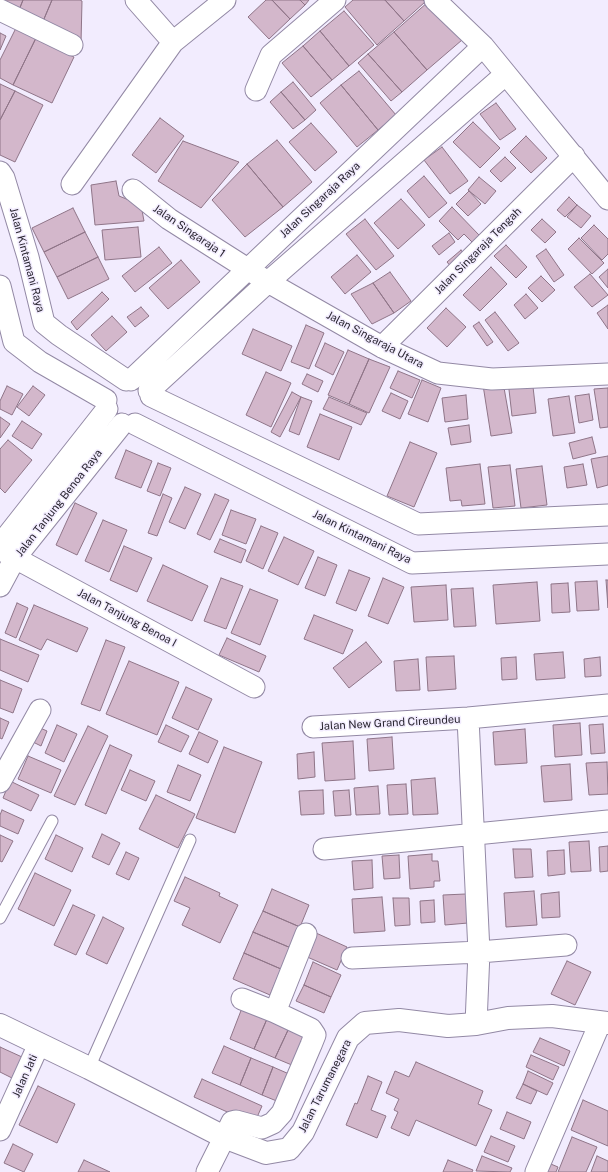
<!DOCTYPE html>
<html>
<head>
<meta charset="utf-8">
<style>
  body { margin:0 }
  canvas { display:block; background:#f2ecfe }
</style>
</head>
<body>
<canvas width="608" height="1172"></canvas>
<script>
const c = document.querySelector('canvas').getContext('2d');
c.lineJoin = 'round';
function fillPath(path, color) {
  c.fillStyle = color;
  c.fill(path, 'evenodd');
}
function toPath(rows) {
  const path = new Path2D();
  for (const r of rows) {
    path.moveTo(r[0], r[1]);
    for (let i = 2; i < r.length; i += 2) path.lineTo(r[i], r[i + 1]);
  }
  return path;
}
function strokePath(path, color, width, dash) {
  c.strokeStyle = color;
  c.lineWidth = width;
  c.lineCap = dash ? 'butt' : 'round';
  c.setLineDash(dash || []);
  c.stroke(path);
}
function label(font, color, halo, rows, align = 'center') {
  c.font = font + ' "Public Sans",sans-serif';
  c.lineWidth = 3;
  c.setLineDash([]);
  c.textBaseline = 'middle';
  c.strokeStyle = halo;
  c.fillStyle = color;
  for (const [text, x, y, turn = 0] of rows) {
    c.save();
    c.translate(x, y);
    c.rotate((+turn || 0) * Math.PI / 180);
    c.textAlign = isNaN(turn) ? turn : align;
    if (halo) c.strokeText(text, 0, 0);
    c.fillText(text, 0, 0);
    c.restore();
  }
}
const building = toPath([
  [0,0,23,0,17,15,0,0],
  [23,0,52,0,41,26,17,15,23,0],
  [52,0,80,0,82,1,81,43,41,26,52,0],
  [266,0,272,0,290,19,269,39,248,17,266,0],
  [272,0,300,0,305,5,290,19,272,0],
  [300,0,309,0,305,5,300,0],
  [353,0,385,0,404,21,377,45,345,7,353,0],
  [385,0,423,0,425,2,404,21,385,0],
  [428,2,462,40,427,70,394,32,428,2],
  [344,11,374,45,349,66,320,31,344,11],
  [16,28,36,38,13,85,0,78,0,60,16,28],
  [320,31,349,66,332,80,303,46,320,31],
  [394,32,427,70,402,92,368,54,394,32],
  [0,33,6,36,0,50,0,33],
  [36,38,74,57,52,103,13,85,36,38],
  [303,46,332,80,311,97,282,63,303,46],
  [368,54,402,92,391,101,358,63,368,54],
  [359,71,396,115,378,130,341,85,359,71],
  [293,82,316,110,305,120,281,92,293,82],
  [0,84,15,91,0,120,0,84],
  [341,85,378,130,357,147,320,103,341,85],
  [15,91,43,105,15,162,0,155,0,120,15,91],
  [281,92,305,120,293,129,270,102,281,92],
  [496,103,516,129,500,140,480,114,496,103],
  [160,118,184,136,156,173,132,155,160,118],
  [473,122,500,148,480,168,453,142,473,122],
  [311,123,337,152,315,171,289,142,311,123],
  [526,136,547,158,531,173,510,152,526,136],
  [277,140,312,182,283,207,247,164,277,140],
  [183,141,239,162,201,208,158,181,183,141],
  [442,147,468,181,450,194,424,160,442,147],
  [505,157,516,168,501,182,490,171,505,157],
  [247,164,283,207,245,237,212,200,247,164],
  [424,176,447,203,429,218,407,191,424,176],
  [479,177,496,191,485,204,468,190,479,177],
  [116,181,119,196,141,205,144,221,95,225,91,185,116,181],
  [469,191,481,204,468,216,456,204,469,191],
  [569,197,577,205,565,217,557,210,569,197],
  [401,199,425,225,398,249,374,223,401,199],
  [577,205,591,216,581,228,567,217,577,205],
  [452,207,479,235,472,242,464,234,458,240,439,221,452,207],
  [73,208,85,232,44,252,32,228,73,208],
  [365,219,394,256,376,270,346,234,365,219],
  [542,219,556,232,545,243,531,230,542,219],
  [594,225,608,239,608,254,602,260,581,238,594,225],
  [138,227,141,257,105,260,102,230,138,227],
  [85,232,98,257,57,277,44,252,85,232],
  [449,233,455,242,439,255,432,246,449,233],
  [579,238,604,263,592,274,568,249,579,238],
  [506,245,527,267,516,278,494,256,506,245],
  [159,247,172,263,135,292,122,276,159,247],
  [546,249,564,275,554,282,536,256,546,249],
  [461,250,466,257,452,268,447,262,461,250],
  [357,255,371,272,345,294,331,277,357,255],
  [98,257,109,279,68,299,57,277,98,257],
  [181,260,200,282,168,309,149,288,181,260],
  [491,267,507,284,480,311,463,295,491,267],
  [608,269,608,288,599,277,608,269],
  [390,272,411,301,394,313,373,283,390,272],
  [590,274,608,295,592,307,574,287,590,274],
  [541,276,555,290,542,302,528,288,541,276],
  [373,283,394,313,372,324,351,294,373,283],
  [102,292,109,299,77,330,71,322,102,292],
  [526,294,538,308,525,319,514,305,526,294],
  [608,305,608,329,597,313,608,305],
  [141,307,149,316,135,327,127,317,141,307],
  [446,308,466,327,447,347,427,328,446,308],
  [495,312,519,343,508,351,485,320,495,312],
  [112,316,127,332,106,351,91,335,112,316],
  [479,322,493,342,487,346,473,326,479,322],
  [306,325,324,333,309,369,291,362,306,325],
  [253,329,292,346,281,371,242,354,253,329],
  [325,343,344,352,333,375,315,366,325,343],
  [348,350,369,359,349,404,328,395,348,350],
  [369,359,390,367,369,413,349,404,369,359],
  [398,371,420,380,412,398,390,388,398,371],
  [266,372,291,383,271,427,246,415,266,372],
  [307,374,323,381,318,392,302,384,307,374],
  [532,378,536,413,512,416,508,381,532,378],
  [422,380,441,388,428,422,408,414,422,380],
  [503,382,512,433,491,436,483,385,503,382],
  [7,386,23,394,12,415,0,409,0,401,7,386],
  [33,386,45,395,29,416,17,407,33,386],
  [608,388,608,427,600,428,594,389,608,388],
  [292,392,301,397,280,437,271,432,292,392],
  [391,393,408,401,400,419,382,411,391,393],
  [589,394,593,420,579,423,575,396,589,394],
  [466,395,468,419,445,422,442,398,466,395],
  [569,396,575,433,553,436,548,399,569,396],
  [301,397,312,401,299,435,289,431,301,397],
  [329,397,367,413,361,425,323,409,329,397],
  [320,414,352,427,339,460,307,447,320,414],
  [0,417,10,424,0,438,0,417],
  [22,421,42,434,32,449,12,436,22,421],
  [469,425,471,442,451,445,448,428,469,425],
  [592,437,596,453,573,459,569,443,592,437],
  [8,440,32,460,5,493,0,488,0,449,8,440],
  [410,442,437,453,414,507,387,496,410,442],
  [126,450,152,461,141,488,115,478,126,450],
  [608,456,608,485,597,488,591,459,608,456],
  [158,463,171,468,160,496,147,491,158,463],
  [480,464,485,504,462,506,461,500,450,501,446,468,480,464],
  [583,464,587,485,567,488,564,467,583,464],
  [510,465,515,506,493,508,488,467,510,465],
  [542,466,547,505,521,508,516,469,542,466],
  [185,487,201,494,185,529,169,522,185,487],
  [163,494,172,498,157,536,148,533,163,494],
  [215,494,229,500,210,540,197,534,215,494],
  [75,503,97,513,77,555,56,545,75,503],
  [231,510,256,519,246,544,222,535,231,510],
  [103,520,127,530,109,572,85,561,103,520],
  [261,526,278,533,263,569,246,561,261,526],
  [284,537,314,551,298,585,268,571,284,537],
  [220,539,246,550,241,563,214,552,220,539],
  [124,546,152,558,137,592,110,580,124,546],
  [318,557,337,565,325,596,305,588,318,557],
  [163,565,208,586,192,621,147,601,163,565],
  [349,570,370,578,356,611,336,603,349,570],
  [221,578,243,586,226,629,204,621,221,578],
  [383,578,404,587,388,624,368,616,383,578],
  [606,580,608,580,608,608,606,580],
  [597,581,599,610,577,611,575,582,597,581],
  [537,582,540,621,496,624,493,585,537,582],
  [568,583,570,612,552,613,551,584,568,583],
  [446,585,448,620,414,622,411,587,446,585],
  [473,588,476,626,454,627,451,589,473,588],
  [250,589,278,600,260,645,231,633,250,589],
  [17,603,28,608,16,638,5,633,17,603],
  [34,605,88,628,77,652,47,639,41,650,19,640,34,605],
  [314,615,353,630,343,654,304,639,314,615],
  [227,638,266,656,259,672,219,655,227,638],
  [0,639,39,655,28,682,0,670,0,639],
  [106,640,125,647,100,711,81,704,106,640],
  [366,642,382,662,349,688,333,668,366,642],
  [563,652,565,678,536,680,534,654,563,652],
  [454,656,456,689,428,691,426,657,454,656],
  [516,657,517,679,502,680,501,658,516,657],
  [600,657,601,676,585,677,584,659,600,657],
  [418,659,420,690,396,691,394,661,418,659],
  [129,661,179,682,157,735,106,714,129,661],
  [0,680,22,689,13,713,0,708,0,680],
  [186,687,212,699,198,730,172,718,186,687],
  [0,718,9,722,2,739,0,738,0,718],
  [580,723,582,755,555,757,553,725,580,723],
  [603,724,605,753,591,754,589,725,603,724],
  [57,725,77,734,64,762,45,753,57,725],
  [166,725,189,736,181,752,158,742,166,725],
  [88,726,108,736,75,805,54,796,88,726],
  [38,727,47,731,41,746,31,741,38,727],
  [525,729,527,763,495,765,493,732,525,729],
  [199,732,218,741,208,763,189,754,199,732],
  [392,737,394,769,369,771,367,739,392,737],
  [353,741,355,779,325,781,322,743,353,741],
  [110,745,132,755,106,814,85,805,110,745],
  [224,747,262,762,235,833,196,818,224,747],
  [314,752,315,777,298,779,297,754,314,752],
  [28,756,61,770,51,793,18,779,28,756],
  [607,762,608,794,589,795,586,763,607,762],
  [570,764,572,800,544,802,541,766,570,764],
  [178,765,201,775,190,801,167,792,178,765],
  [130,770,155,781,146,801,121,790,130,770],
  [435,778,438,814,413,815,411,780,435,778],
  [10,781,39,795,31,811,3,798,10,781],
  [406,784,408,814,389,815,387,785,406,784],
  [378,786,380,814,356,815,354,788,378,786],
  [323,790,324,814,301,815,299,791,323,790],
  [349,790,351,815,335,816,333,791,349,790],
  [156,795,195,814,178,848,139,829,156,795],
  [2,810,24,820,18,834,0,826,0,815,2,810],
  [102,834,120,843,109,865,92,857,102,834],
  [0,835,13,841,2,862,0,861,0,835],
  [56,835,83,848,72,872,45,859,56,835],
  [589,841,591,871,571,872,569,842,589,841],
  [608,846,608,871,600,872,599,847,608,846],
  [513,849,531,849,533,877,515,878,513,849],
  [564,850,565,874,548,876,547,851,564,850],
  [126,852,139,858,129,880,116,874,126,852],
  [432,854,432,861,438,861,440,881,434,881,434,887,410,889,408,856,432,854],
  [399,855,400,878,384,879,382,856,399,855],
  [372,860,373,888,354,890,352,861,372,860],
  [35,873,71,890,54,926,18,909,35,873],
  [185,877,220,893,219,896,238,905,220,943,182,925,190,908,174,901,185,877],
  [272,889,309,905,300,927,263,911,272,889],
  [534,891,537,925,506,927,504,893,534,891],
  [559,892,560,917,542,918,541,894,559,892],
  [466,894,468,923,445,925,443,895,466,894],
  [382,897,385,931,354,933,352,899,382,897],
  [393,898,409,898,410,925,395,926,393,898],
  [434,900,435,922,421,923,420,901,434,900],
  [73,905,95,915,76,955,54,945,73,905],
  [263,911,300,927,291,948,253,932,263,911],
  [103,917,124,928,107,964,86,954,103,917],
  [253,932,291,948,281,969,244,953,253,932],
  [316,933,347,947,337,970,305,956,316,933],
  [244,953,281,969,270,995,233,979,244,953],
  [567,961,591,972,575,1005,551,994,567,961],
  [313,962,341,975,331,997,304,985,313,962],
  [304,985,331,997,324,1013,296,1001,304,985],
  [242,1008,267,1019,254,1049,230,1039,242,1008],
  [267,1019,289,1028,275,1058,254,1049,267,1019],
  [289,1028,312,1038,299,1068,275,1058,289,1028],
  [540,1038,570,1051,564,1066,533,1052,540,1038],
  [224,1046,251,1058,240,1085,212,1073,224,1046],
  [0,1047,22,1057,12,1078,0,1072,0,1047],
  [531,1055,559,1067,553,1080,526,1067,531,1055],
  [251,1058,273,1067,262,1095,240,1085,251,1058],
  [416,1062,483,1091,478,1104,492,1110,476,1146,416,1120,409,1136,391,1128,398,1112,394,1110,399,1099,386,1093,395,1071,409,1077,416,1062],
  [273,1067,296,1077,284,1104,262,1095,273,1067],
  [528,1071,553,1083,547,1095,523,1084,528,1071],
  [368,1076,382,1082,371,1110,386,1116,377,1138,346,1125,355,1103,357,1104,368,1076],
  [202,1079,262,1106,254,1124,194,1097,202,1079],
  [523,1084,537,1091,531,1104,516,1098,523,1084],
  [38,1086,75,1104,57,1143,19,1125,38,1086],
  [583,1100,608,1111,608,1146,571,1130,583,1100],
  [507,1112,531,1122,524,1139,500,1129,507,1112],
  [491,1136,515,1146,508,1162,484,1152,491,1136],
  [572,1137,597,1147,586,1172,558,1172,572,1137],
  [13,1144,33,1154,24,1172,4,1163,13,1144],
  [482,1156,512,1168,510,1172,476,1171,482,1156],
  [597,1156,608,1161,608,1172,591,1172,597,1156],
  [84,1160,110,1172,78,1172,84,1160],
  [448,1160,473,1170,472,1172,443,1172,448,1160],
  [546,1162,558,1167,556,1172,542,1172,546,1162]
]);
fillPath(building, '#d3b7cb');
strokePath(building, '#8f7588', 1);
const service = toPath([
  [0,918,52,821],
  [89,1068,190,840]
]);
const minor = toPath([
  [136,0,173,42],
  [435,0,483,46,608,199],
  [0,10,72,45],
  [256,90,271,55,335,0],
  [0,172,4,178,28,257,44,323,59,335,126,380],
  [72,184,173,42,225,0],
  [133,190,169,219,268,282,382,347,438,373,492,379,608,374],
  [0,286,14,342,40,362,106,400],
  [382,347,574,156],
  [131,380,483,46],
  [149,391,268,282,506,74],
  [151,396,418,524,608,515],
  [135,424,412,563,608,554],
  [0,545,107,409],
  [0,549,15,558,254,687],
  [0,586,15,558,122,424],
  [468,718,479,952,476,1024],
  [313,727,468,718,608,705],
  [0,782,40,710],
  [324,849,608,821],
  [352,958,479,952,566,945],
  [242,999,275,1012],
  [0,1130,39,1044],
  [207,1172,232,1122,236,1121,262,1128,273,1123,282,1113,311,1045,315,1035,311,1029,275,1012,306,934],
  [536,1172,600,1023]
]);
const tertiary = toPath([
  [0,1025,89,1068,224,1137,266,1153,289,1149,303,1132,348,1038,365,1023,399,1020,448,1026,476,1024,508,1018,552,1016,608,1023]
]);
strokePath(service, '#9389a5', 13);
strokePath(minor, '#9389a5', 23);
strokePath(tertiary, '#9389a5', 24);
strokePath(service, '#fff', 11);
strokePath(minor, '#fff', 21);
strokePath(tertiary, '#fff', 22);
label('11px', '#292530', '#f2ecfe', [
  ["Jalan Singaraja Raya",320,200,-43],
  ["Jalan Singaraja 1",189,231,34],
  ["Jalan Singaraja Tengah",478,251,-45],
  ["Jalan Kintamani Raya",27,260,75],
  ["Jalan Singaraja Utara",375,340,28],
  ["Jalan Tanjung Benoa Raya",59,503,-52],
  ["Jalan Kintamani Raya",362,537,26],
  ["Jalan Tanjung Benoa I",127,618,28],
  ["Jalan New Grand Cireundeu",390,723,-3],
  ["Jalan Jati",25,1076,-66],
  ["Jalan Tarumanegara",325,1086,-63]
]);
</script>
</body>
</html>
